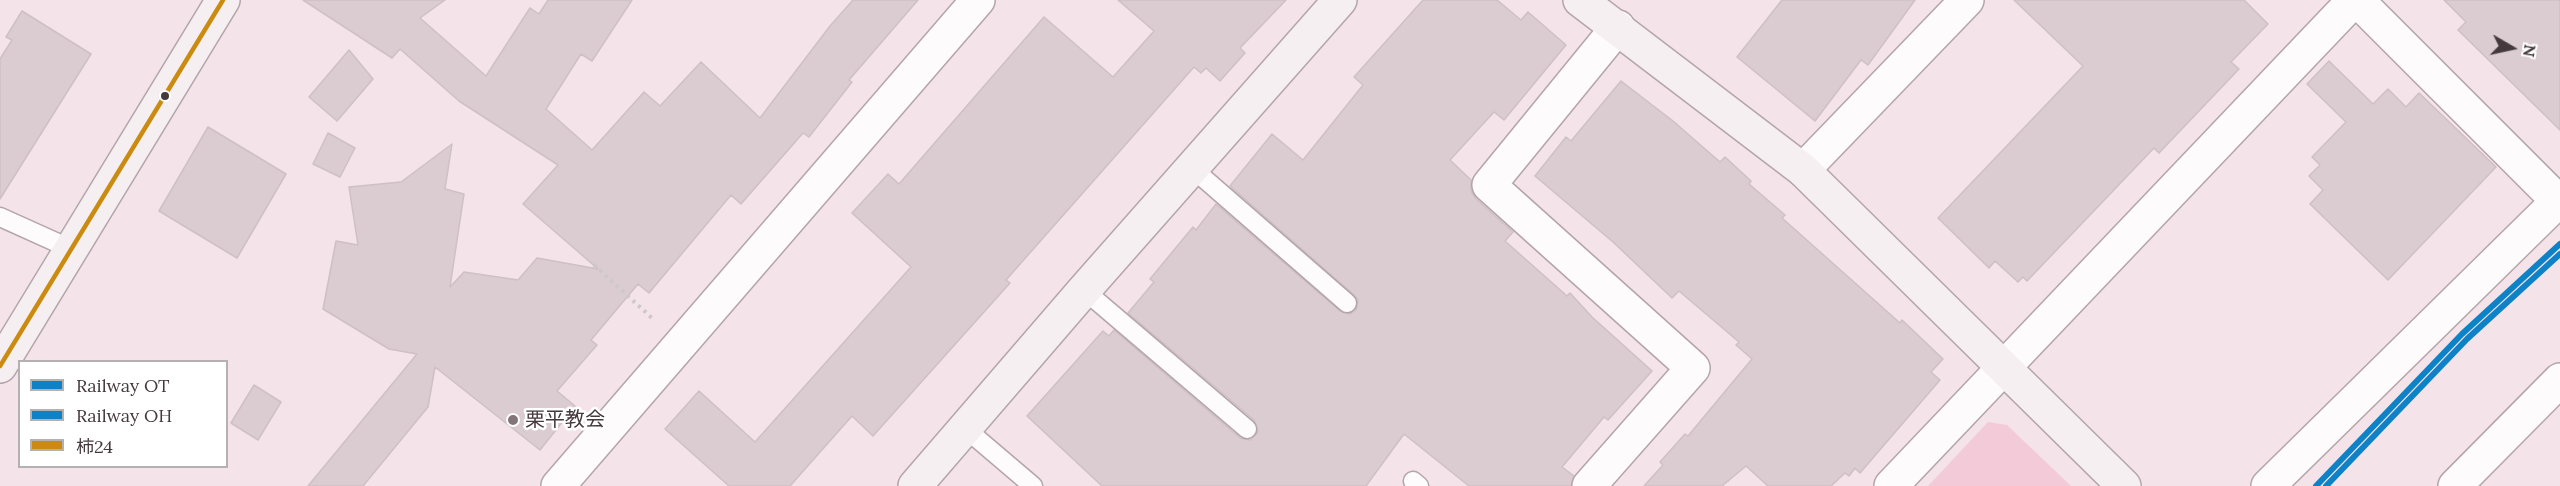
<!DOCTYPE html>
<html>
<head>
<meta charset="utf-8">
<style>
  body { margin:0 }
  #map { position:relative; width:2560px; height:486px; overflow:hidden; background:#f4e3e9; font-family:Lora,"Noto Sans JP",serif }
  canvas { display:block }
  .legend { position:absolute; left:18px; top:360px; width:210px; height:108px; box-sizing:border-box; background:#fff; border:2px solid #b5b0b1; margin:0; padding:8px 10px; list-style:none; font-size:18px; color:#46393d }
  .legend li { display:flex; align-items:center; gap:12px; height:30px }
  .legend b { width:30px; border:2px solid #b5b0b1 }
  .north { position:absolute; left:2482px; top:18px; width:60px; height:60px; -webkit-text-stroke:4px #fff; paint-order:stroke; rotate:99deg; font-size:16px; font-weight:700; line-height:24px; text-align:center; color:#46393d }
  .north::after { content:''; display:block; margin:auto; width:21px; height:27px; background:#46393d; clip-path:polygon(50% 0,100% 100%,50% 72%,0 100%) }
</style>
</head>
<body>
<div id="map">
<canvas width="2560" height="486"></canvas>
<ul class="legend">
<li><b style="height:8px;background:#0d82c7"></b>Railway OT</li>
<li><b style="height:8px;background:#0d82c7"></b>Railway OH</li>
<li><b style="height:8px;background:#cb8b0f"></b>柿24</li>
</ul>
<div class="north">N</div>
</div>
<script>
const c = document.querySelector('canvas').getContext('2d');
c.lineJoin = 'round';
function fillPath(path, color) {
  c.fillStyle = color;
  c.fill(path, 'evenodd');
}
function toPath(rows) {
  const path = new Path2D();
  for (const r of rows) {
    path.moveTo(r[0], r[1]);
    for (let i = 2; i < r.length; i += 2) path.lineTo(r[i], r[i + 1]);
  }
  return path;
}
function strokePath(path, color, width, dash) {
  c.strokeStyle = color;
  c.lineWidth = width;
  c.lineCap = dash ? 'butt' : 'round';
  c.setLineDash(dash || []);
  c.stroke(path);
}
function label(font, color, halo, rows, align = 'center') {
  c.font = font + ' Lora,"Noto Sans JP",serif';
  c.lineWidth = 5;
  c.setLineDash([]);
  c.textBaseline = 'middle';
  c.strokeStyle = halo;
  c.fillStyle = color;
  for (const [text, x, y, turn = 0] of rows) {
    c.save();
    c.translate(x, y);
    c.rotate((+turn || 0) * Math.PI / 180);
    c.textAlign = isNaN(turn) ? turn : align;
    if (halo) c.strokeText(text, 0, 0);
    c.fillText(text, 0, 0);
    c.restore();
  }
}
fillPath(toPath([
  [1988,422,2007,425,2071,486,1928,486]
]), '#f3cad8');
const building = toPath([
  [303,0,445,0,420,18,486,76,530,8,539,14,548,0,632,0,592,61,581,54,546,109,592,150,644,92,660,106,701,62,760,118,830,26,853,0,918,0,849,80,852,82,809,137,803,133,741,204,731,195,649,293,638,284,591,340,597,345,557,391,575,406,540,450,435,367,428,407,363,486,308,486,417,354,389,349,323,309,336,241,358,245,349,187,401,182,452,144,445,189,464,194,450,287,464,272,518,280,537,258,598,269,523,204,558,165,459,101,400,49,392,58,303,0],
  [1118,0,1286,0,1240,48,1245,53,1220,81,1206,68,1201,73,1194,67,1006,280,1010,283,873,436,852,416,790,486,729,486,665,429,699,391,755,442,911,267,852,213,888,174,899,184,1044,17,1113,77,1154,31,1118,0],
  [1423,0,1497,0,1521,20,1528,12,1566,45,1504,120,1494,112,1450,160,1471,180,1471,191,1476,199,1513,232,1505,241,1567,296,1570,293,1592,317,1652,371,1608,420,1604,417,1562,467,1574,476,1571,486,1469,486,1404,434,1366,486,1102,486,1027,416,1103,331,1109,336,1114,330,1240,438,1250,440,1258,432,1254,420,1128,313,1154,282,1150,279,1193,227,1196,230,1216,204,1340,311,1350,314,1356,310,1358,300,1354,295,1230,186,1272,134,1303,160,1363,85,1354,77,1423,0],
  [1782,0,1915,0,1868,65,1861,60,1815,121,1737,57,1782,0],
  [2014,0,2244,0,2268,24,2231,62,2239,69,2159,153,2154,148,2027,281,2023,277,2018,282,1995,261,1989,268,1938,218,2083,66,2014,0],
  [2444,0,2560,0,2560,130,2458,30,2466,22,2444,0],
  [22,11,91,54,0,199,0,59,12,40,6,37,22,11],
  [349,50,373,79,337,121,309,97,349,50],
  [2329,61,2373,104,2388,89,2406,107,2419,93,2496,167,2388,280,2310,204,2323,190,2309,176,2320,165,2312,157,2346,122,2307,84,2329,61],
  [1621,81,1673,121,1720,162,1725,157,1751,181,1749,184,1785,215,1782,218,1900,323,1902,320,1943,359,1931,372,1940,380,1860,473,1855,468,1849,476,1845,473,1831,486,1768,486,1746,466,1722,486,1644,486,1663,465,1660,462,1685,434,1688,436,1752,359,1736,345,1739,342,1679,291,1672,298,1613,242,1535,176,1566,137,1571,141,1621,81],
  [208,127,286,174,237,258,159,211,208,127],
  [328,133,355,148,340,177,313,164,328,133],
  [254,385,281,402,258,440,231,423,254,385]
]);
fillPath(building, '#daccd1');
strokePath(building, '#cec0c5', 1.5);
const lane = toPath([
  [1192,168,1347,303],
  [0,217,71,249],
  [1084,290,1247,429],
  [966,429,1033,486],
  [1413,481,1419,486]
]);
const street = toPath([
  [2357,0,2558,201],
  [1803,170,1967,0],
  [558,486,978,0],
  [1589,486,1693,368,1489,185,1618,27],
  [1891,486,2354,0],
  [2268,486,2560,199],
  [2455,486,2560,380]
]);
const secondary = toPath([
  [1580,0,1803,170,2124,486],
  [0,366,223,0],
  [915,486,1084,290,1340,0]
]);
strokePath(lane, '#b3a5aa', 21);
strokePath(street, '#b3a5aa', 36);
strokePath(secondary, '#b3a5aa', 36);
strokePath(toPath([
  [594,265,653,319]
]), '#cec8ca', 4, [3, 4.5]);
strokePath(lane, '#fdfbfc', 18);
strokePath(street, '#fdfbfc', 33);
strokePath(secondary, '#f5eff2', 33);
strokePath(toPath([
  [0,366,223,0]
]), '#cb8b0f', 4.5);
strokePath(toPath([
  [2316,486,2462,334,2560,244]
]), '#0d82c7', 6);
strokePath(toPath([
  [2326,486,2467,339,2560,254]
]), '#0d82c7', 6);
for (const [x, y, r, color] of [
  [165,96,5,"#46393d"],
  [513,420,6,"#837479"]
]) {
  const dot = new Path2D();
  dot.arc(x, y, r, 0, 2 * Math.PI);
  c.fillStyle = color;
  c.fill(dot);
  strokePath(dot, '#fff', 2);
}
label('20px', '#46393d', '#fff', [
  ["栗平教会",525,420]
], 'left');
</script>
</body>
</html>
